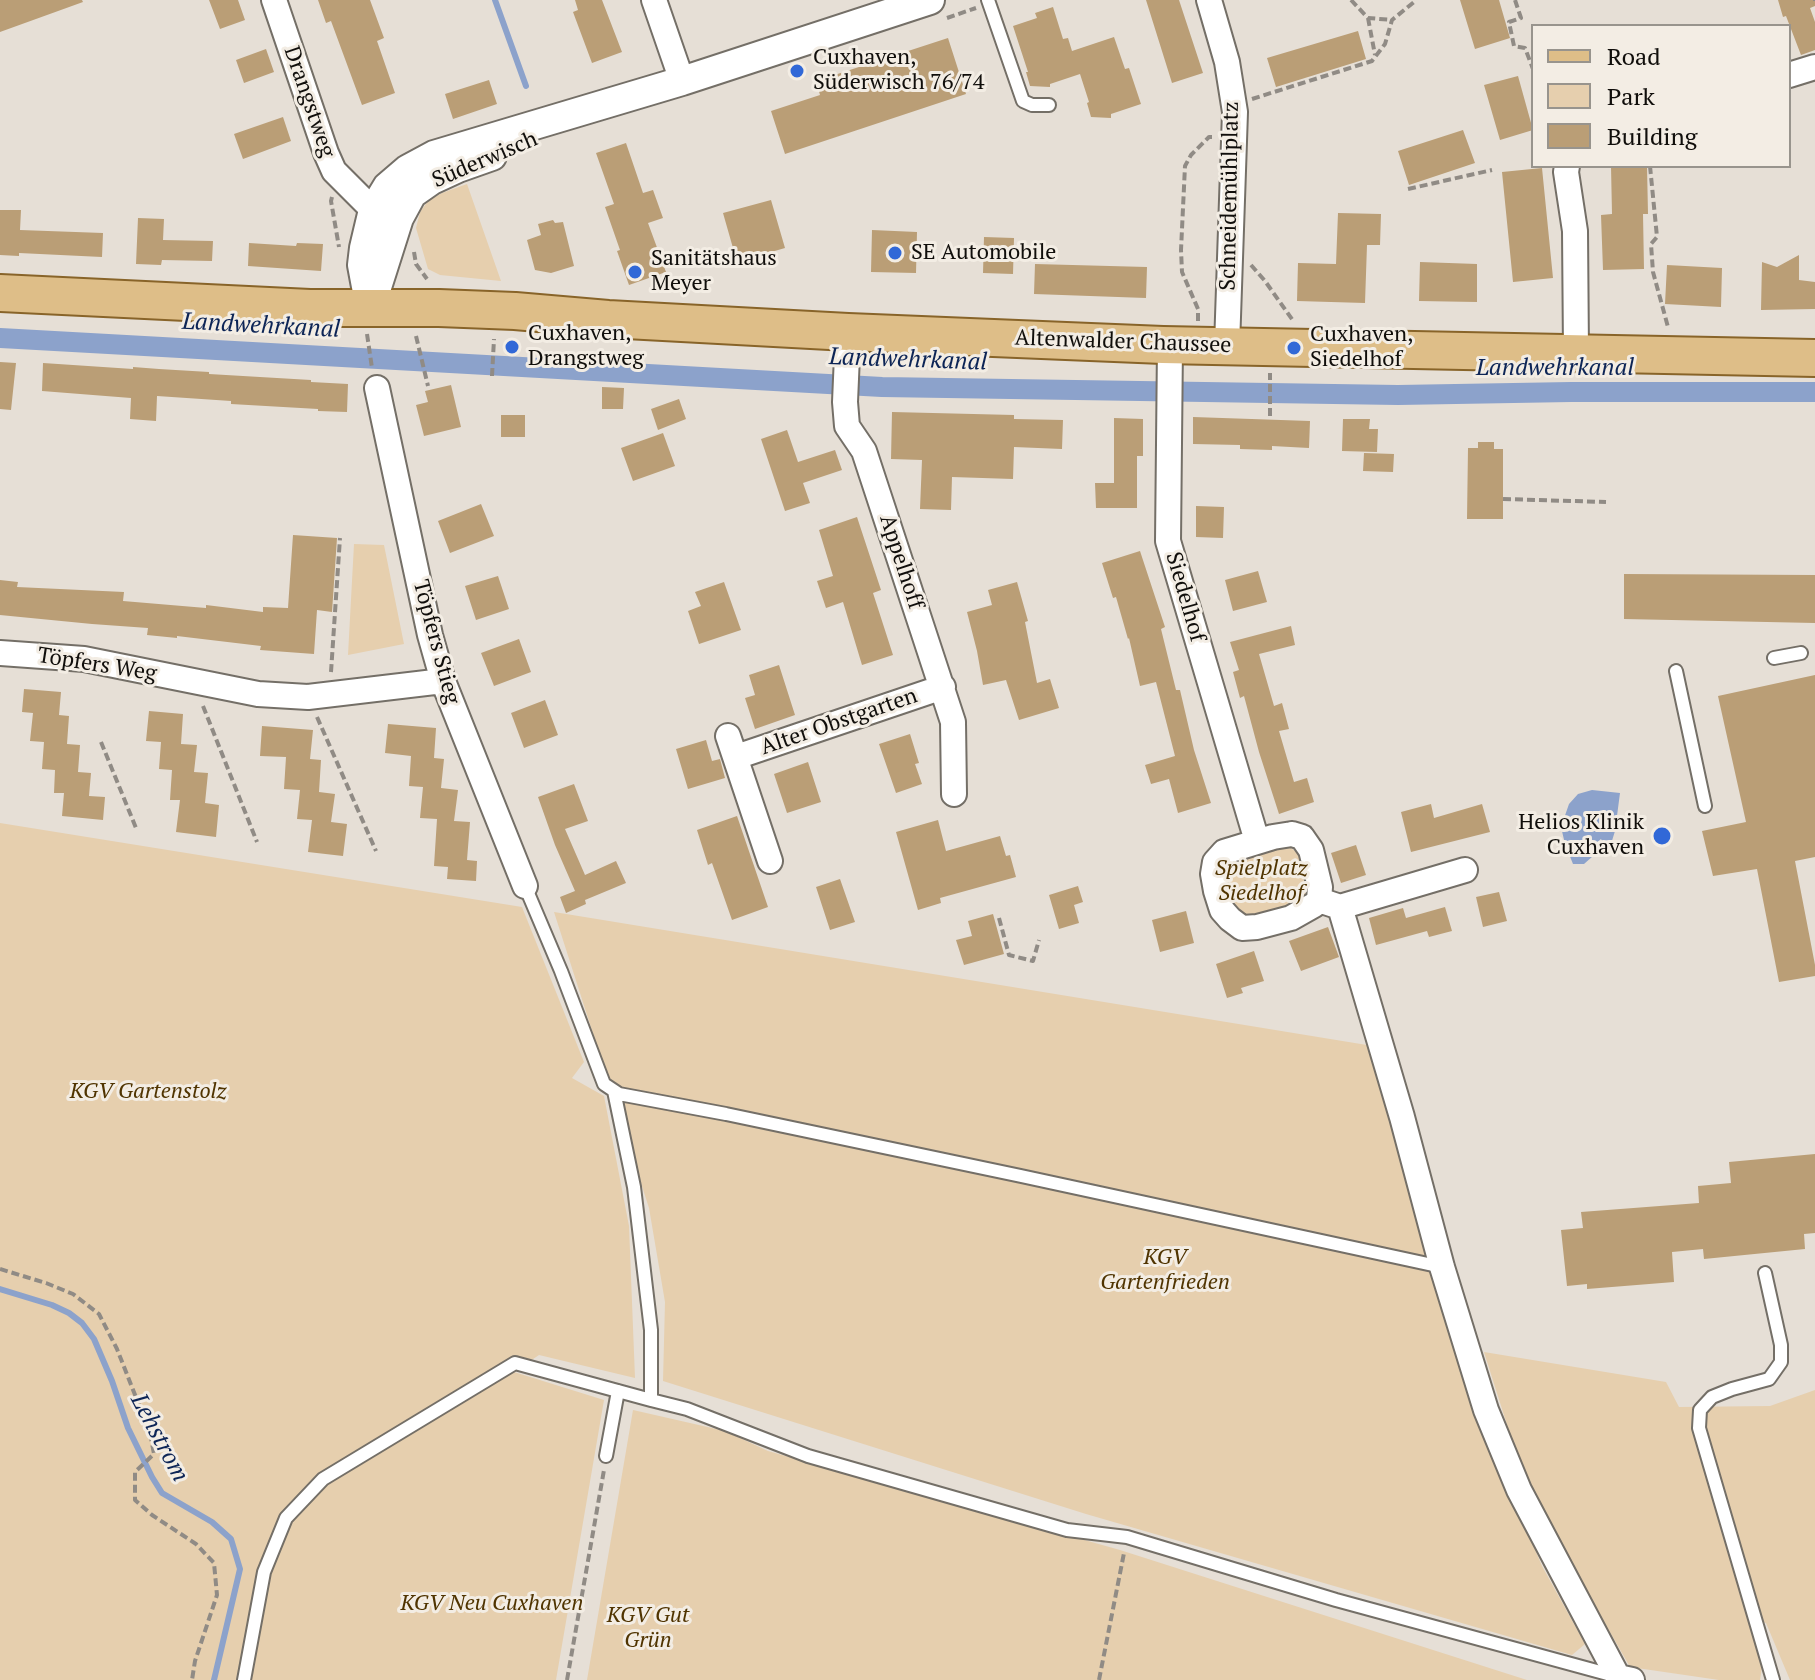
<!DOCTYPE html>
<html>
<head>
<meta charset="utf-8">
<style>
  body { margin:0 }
  #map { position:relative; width:1815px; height:1680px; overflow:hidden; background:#e6dfd6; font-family:"PT Serif",serif }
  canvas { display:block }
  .legend { position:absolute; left:1531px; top:24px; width:260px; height:144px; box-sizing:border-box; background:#f3ede4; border:2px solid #98948d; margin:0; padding:10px 14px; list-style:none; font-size:24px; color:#100e0b }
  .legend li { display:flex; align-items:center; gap:16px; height:40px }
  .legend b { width:40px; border:2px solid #98948d }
</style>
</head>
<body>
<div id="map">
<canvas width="1815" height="1680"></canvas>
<ul class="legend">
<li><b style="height:10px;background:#debe88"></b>Road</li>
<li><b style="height:22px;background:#e6cfae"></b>Park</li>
<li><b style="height:22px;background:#ba9e76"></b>Building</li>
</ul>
</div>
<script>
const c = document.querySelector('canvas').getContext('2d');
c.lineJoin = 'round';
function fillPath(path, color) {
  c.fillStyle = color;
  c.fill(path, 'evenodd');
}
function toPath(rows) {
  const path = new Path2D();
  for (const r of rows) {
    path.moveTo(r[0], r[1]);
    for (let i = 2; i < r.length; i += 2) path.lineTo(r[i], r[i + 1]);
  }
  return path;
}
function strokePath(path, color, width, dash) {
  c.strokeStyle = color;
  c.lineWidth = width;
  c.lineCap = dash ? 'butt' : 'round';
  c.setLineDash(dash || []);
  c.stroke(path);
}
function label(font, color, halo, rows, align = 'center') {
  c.font = font + ' "PT Serif",serif';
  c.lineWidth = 6;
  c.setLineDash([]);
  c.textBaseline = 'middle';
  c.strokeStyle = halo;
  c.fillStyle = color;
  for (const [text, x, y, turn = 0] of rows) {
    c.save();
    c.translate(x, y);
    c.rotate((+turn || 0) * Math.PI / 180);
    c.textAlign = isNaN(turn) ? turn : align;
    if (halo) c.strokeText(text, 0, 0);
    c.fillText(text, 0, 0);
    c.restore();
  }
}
fillPath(toPath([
  [467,184,501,281,440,275,428,269,416,228,420,212,428,201,442,193],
  [354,544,384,545,404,644,348,655],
  [0,823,522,907,584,1062,572,1078,604,1096,629,1226,635,1378,539,1355,514,1372,604,1400,556,1680,0,1680],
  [1287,845,1300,855,1310,882,1307,898,1298,904,1259,917,1235,915,1227,892,1226,872,1232,857],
  [554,912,1373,1046,1425,1251,1478,1415,1542,1566,1585,1644,1572,1655,1086,1514,663,1381,665,1302,649,1208],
  [1484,1352,1666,1382,1679,1407,1770,1406,1815,1390,1815,1680,1790,1680,1766,1623,1747,1618,1762,1667,1760,1680,1719,1680,1630,1667,1576,1573,1561,1551,1515,1450],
  [633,1410,725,1431,768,1451,1120,1550,1527,1680,587,1680]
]), '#e6cfae');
fillPath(toPath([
  [1592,790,1620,793,1615,831,1611,844,1605,846,1601,839,1596,843,1593,856,1584,864,1573,864,1565,844,1561,827,1569,804,1578,794]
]), '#8ca2cb');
strokePath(toPath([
  [495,0,526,86],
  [0,1289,52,1305,69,1313,82,1323,94,1339,112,1381,128,1428,152,1477,162,1493,212,1522,231,1539,240,1569,214,1680]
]), '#8ca2cb', 6);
strokePath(toPath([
  [0,338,882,387,1398,395,1571,392,1815,392]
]), '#8ca2cb', 20);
fillPath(toPath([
  [0,0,82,0,83,2,0,32],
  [209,0,238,0,245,20,220,29],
  [318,0,370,0,384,38,377,41,395,93,362,105,331,21,326,23],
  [575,0,602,0,622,52,592,63,573,12,578,10],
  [1146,0,1179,0,1203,73,1172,83],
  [1460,0,1499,0,1510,38,1475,49],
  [1778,0,1815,0,1815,6,1810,8,1815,22,1815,50,1801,55,1786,16,1783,17],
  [1053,7,1063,39,1068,38,1072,51,1114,37,1125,69,1129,68,1141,104,1111,114,1111,118,1091,117,1087,103,1089,102,1080,74,1050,84,1050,87,1030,86,1026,72,1028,72,1013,26,1037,18,1035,13],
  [1358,31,1366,59,1276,87,1267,58],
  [948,38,966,94,785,154,771,111,820,95,816,81],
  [266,49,274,72,244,83,236,60],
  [1518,76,1533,130,1500,140,1484,85],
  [489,80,497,104,453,119,445,94],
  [283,117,291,141,243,159,234,134],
  [1463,130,1475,163,1409,185,1398,151],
  [626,143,643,193,653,190,663,218,648,223,666,272,629,285,617,251,620,250,605,207,614,204,596,153],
  [1611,166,1647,166,1648,214,1643,214,1644,269,1603,270,1601,215,1612,214],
  [1542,168,1553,278,1513,282,1502,172],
  [771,200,785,248,737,262,723,213],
  [0,210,21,210,20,230,103,233,102,257,19,253,19,256,0,255],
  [1338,213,1381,214,1380,245,1367,245,1365,303,1297,301,1298,263,1336,264],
  [138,218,164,219,163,240,213,241,212,261,162,260,161,265,136,264],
  [553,220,555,223,563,222,574,266,551,273,535,270,527,240,541,235,538,224],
  [872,230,917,232,916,273,871,272],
  [984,237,1014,238,1013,274,983,273],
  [249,243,296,246,297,243,323,244,321,271,248,266],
  [1799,255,1799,280,1815,282,1815,309,1761,310,1762,262,1777,267],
  [1420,262,1477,264,1477,302,1419,301],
  [1035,264,1147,267,1146,298,1034,294],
  [1667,265,1722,268,1721,307,1665,304],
  [0,362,16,363,11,410,0,409],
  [43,363,133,369,133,367,159,369,209,372,209,374,311,380,311,382,348,384,347,412,318,411,318,409,231,404,231,401,157,396,156,421,130,419,131,398,42,391],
  [451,385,461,427,424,436,416,405,428,402,425,391],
  [602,387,624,388,623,409,602,409],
  [679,399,686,419,658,430,651,409],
  [892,412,1014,415,1014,419,1063,420,1062,449,1014,447,1013,479,952,477,951,510,920,509,922,460,891,459],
  [501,415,525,415,525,437,501,437],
  [1193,417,1310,421,1309,448,1272,446,1272,450,1240,449,1240,445,1193,444],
  [1114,418,1143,419,1143,456,1137,456,1137,508,1096,508,1095,483,1114,483],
  [1343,419,1370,419,1369,429,1378,429,1377,452,1342,451],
  [787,430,798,462,835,450,842,470,803,483,810,503,785,511,761,439],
  [663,433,675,466,633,481,621,448],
  [1478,442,1494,442,1494,449,1503,449,1503,519,1467,519,1468,448,1478,448],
  [1364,453,1394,454,1393,472,1363,471],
  [481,504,494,536,450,553,438,521],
  [1196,506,1224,507,1223,538,1196,537],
  [857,517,881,590,873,593,893,655,862,665,843,602,826,608,817,581,833,576,819,530],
  [293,535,337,538,332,612,317,610,314,654,260,650,261,646,177,636,177,638,147,635,148,628,92,624,0,615,0,580,18,582,17,587,124,592,123,601,206,608,206,605,263,612,263,607,288,608],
  [1140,551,1165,627,1161,629,1176,690,1180,690,1194,750,1211,803,1178,813,1169,779,1151,784,1145,765,1175,756,1156,682,1140,686,1129,638,1128,639,1116,597,1113,598,1102,563],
  [1258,571,1267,602,1233,611,1225,580],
  [1624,574,1815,575,1815,623,1624,619],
  [498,576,509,609,476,620,465,586],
  [724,582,741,630,699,644,688,611,701,606,695,592],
  [1017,582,1028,621,1025,622,1037,683,1050,679,1059,708,1019,720,1006,680,983,685,977,651,967,612,992,605,988,590],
  [1291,626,1295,645,1259,654,1274,706,1282,703,1289,729,1279,731,1294,782,1307,778,1314,802,1279,814,1259,752,1244,696,1240,698,1233,672,1239,670,1230,642],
  [519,639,531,672,494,686,481,653],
  [779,665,795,715,755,729,745,698,755,695,749,675],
  [1815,675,1815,857,1795,861,1815,965,1815,976,1779,982,1757,869,1713,876,1702,831,1746,822,1718,696],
  [24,689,61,692,59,715,69,716,67,744,80,745,78,772,91,773,89,796,105,797,103,820,62,816,64,793,54,793,55,770,42,769,44,742,30,741,33,713,22,712],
  [545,700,558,735,524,748,511,713],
  [149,711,183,714,181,744,197,745,194,772,208,773,205,803,219,805,216,837,176,832,180,800,170,800,172,770,159,769,161,742,146,741],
  [388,724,436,728,434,758,444,759,441,788,458,790,454,821,470,822,467,860,477,861,476,881,447,879,448,867,434,866,437,819,420,818,423,787,409,786,411,756,385,753],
  [262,726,313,730,310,759,321,760,319,792,335,794,331,822,347,824,343,856,308,852,312,820,297,819,300,790,284,789,286,757,260,756],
  [910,734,919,763,915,764,922,784,896,793,879,744],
  [706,740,712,761,720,759,725,778,688,789,676,749],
  [808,762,821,802,787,813,774,774],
  [574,784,588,821,565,829,585,875,616,861,626,883,585,900,586,904,566,913,560,897,575,891,555,845,538,797],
  [1431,804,1434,818,1482,804,1490,832,1411,852,1401,812],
  [737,816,768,907,732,920,712,863,708,865,697,830],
  [938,820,946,851,1000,836,1006,856,1010,855,1016,877,940,898,941,903,918,910,896,832],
  [1356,845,1366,875,1341,883,1331,853],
  [840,879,855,922,830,930,816,887],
  [1078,886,1083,902,1074,905,1079,923,1059,929,1049,895],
  [1499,892,1507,921,1483,927,1476,897],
  [1445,907,1452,931,1429,937,1427,931,1376,945,1369,918,1403,908,1406,918],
  [1186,911,1194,943,1160,952,1152,920],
  [993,914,1004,954,964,965,956,940,972,936,968,921],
  [1328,927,1339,957,1301,971,1289,941],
  [1254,951,1264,981,1241,988,1243,993,1227,998,1216,964],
  [1815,1154,1815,1233,1804,1234,1805,1249,1704,1259,1703,1249,1672,1252,1674,1282,1587,1289,1587,1284,1567,1286,1561,1230,1583,1228,1581,1212,1699,1203,1698,1186,1731,1183,1729,1162]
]), '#ba9e76');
const service = toPath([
  [988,0,1023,101,1032,105,1049,105],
  [1774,658,1801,653],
  [1676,671,1705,806],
  [525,886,561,971,604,1084,619,1094,726,1114,1021,1176,1442,1267],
  [614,1091,634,1187,651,1330,651,1400,687,1409,808,1456,1067,1530,1127,1537,1336,1600,1615,1676],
  [1765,1273,1781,1345,1781,1362,1769,1379,1732,1389,1712,1397,1700,1410,1699,1428,1773,1680],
  [606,1456,618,1391],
  [244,1680,264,1572,286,1518,323,1479,515,1363,651,1400]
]);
const minor = toPath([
  [274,0,326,153,334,171,373,210,389,215],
  [654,0,682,81],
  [1209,0,1227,62,1235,112,1227,346],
  [1789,75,1815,67],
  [1567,166,1566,172,1575,231,1576,352],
  [848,332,845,402,847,426,864,451,953,722,954,794],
  [1170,345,1168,541,1257,841],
  [377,388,430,635,443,681,525,886],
  [0,653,84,659,258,694,308,697,443,681],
  [728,736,770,861],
  [736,757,943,687],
  [1292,834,1302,837,1311,850,1320,887,1319,900,1314,905,1291,918,1257,927,1242,928,1230,919,1222,910,1216,891,1213,874,1215,862,1224,852,1273,837,1292,834],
  [1325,902,1340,907,1465,870],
  [1340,907,1402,1117,1442,1267,1486,1410,1519,1490,1618,1677,1632,1680]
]);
const tertiary = toPath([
  [372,303,399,218,412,194,432,180,458,168,492,156],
  [370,308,362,265,364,248,373,210,387,187,408,169,434,155,682,81,930,0]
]);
const primary = toPath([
  [0,293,310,308,439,308,515,311,608,319,848,332,1163,345,1815,358]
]);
strokePath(service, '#746f67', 16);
strokePath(minor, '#746f67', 28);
strokePath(tertiary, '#746f67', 32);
strokePath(primary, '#886429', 40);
strokePath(toPath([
  [1351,0,1368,18,1392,20],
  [1515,0,1521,18,1509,22,1514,46,1525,48,1533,69],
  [1815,0,1815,1],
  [947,18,976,8],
  [1368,18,1375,55],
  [1252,99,1372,61,1385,44,1392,20,1414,2,1413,0],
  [1650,166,1657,237,1651,244,1653,272,1668,327],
  [1408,189,1492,170],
  [332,197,331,201,339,247],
  [414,252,416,264,427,279],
  [1251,265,1265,281,1294,322],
  [1198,321,1198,309,1182,272,1181,250,1185,166,1191,155,1209,137,1212,137],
  [367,334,372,368],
  [416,336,428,386],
  [492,376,494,339],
  [1270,416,1270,373],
  [1503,499,1606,502],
  [331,672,340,538],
  [203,706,257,842],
  [317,717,376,851],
  [101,742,136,828],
  [999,918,1009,955,1033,961,1039,940],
  [0,1269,46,1283,73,1294,99,1314,117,1349,150,1433,154,1454,135,1472,135,1500,152,1515,196,1544,214,1563,217,1595,195,1661,192,1680],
  [567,1680,604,1470],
  [1099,1680,1124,1553]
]), '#908b85', 4, [8, 4]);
strokePath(service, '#fff', 12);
strokePath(minor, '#fff', 24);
strokePath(tertiary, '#fff', 28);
strokePath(primary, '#debe88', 36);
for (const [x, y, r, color] of [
  [797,71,8,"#3168d7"],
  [895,253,8,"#3168d7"],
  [635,272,8,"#3168d7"],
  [512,347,8,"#3168d7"],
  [1294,348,8,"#3168d7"],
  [1662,836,10,"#3168d7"]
]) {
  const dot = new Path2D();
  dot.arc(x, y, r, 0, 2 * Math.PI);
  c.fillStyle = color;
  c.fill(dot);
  strokePath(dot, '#f3ede4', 3);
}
label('22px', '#100e0b', '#f3ede4', [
  ["Cuxhaven,",813,58],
  ["Süderwisch 76/74",813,83],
  ["SE Automobile",911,253],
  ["Sanitätshaus",651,259],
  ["Meyer",651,284],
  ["Cuxhaven,",528,334],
  ["Drangstweg",528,359],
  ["Cuxhaven,",1310,335],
  ["Siedelhof",1310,360],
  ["Helios Klinik",1644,823,"right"],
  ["Cuxhaven",1644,848,"right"]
], 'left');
label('22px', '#100e0b', '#f3ede4', [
  ["Drangstweg",309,102,71],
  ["Süderwisch",485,160,-23],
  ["Schneidemühlplatz",1230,196,-89],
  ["Altenwalder Chaussee",1123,342,2],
  ["Appelhoff",901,562,72],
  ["Siedelhof",1185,597,74],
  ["Töpfers Stieg",436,642,75],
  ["Töpfers Weg",97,665,9],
  ["Alter Obstgarten",839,722,-19]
]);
label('italic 22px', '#503400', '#f3ede4', [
  ["Spielplatz",1261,869],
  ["Siedelhof",1261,894],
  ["KGV Gartenstolz",148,1092],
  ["KGV",1165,1258],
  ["Gartenfrieden",1165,1283],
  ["KGV Neu Cuxhaven",492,1604],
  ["KGV Gut",648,1616],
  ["Grün",648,1641]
]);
label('italic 24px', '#0d2556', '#f3ede4', [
  ["Landwehrkanal",261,326,3],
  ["Landwehrkanal",908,360,2],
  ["Landwehrkanal",1555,368],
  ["Lehstrom",159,1438,62]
]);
</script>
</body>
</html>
